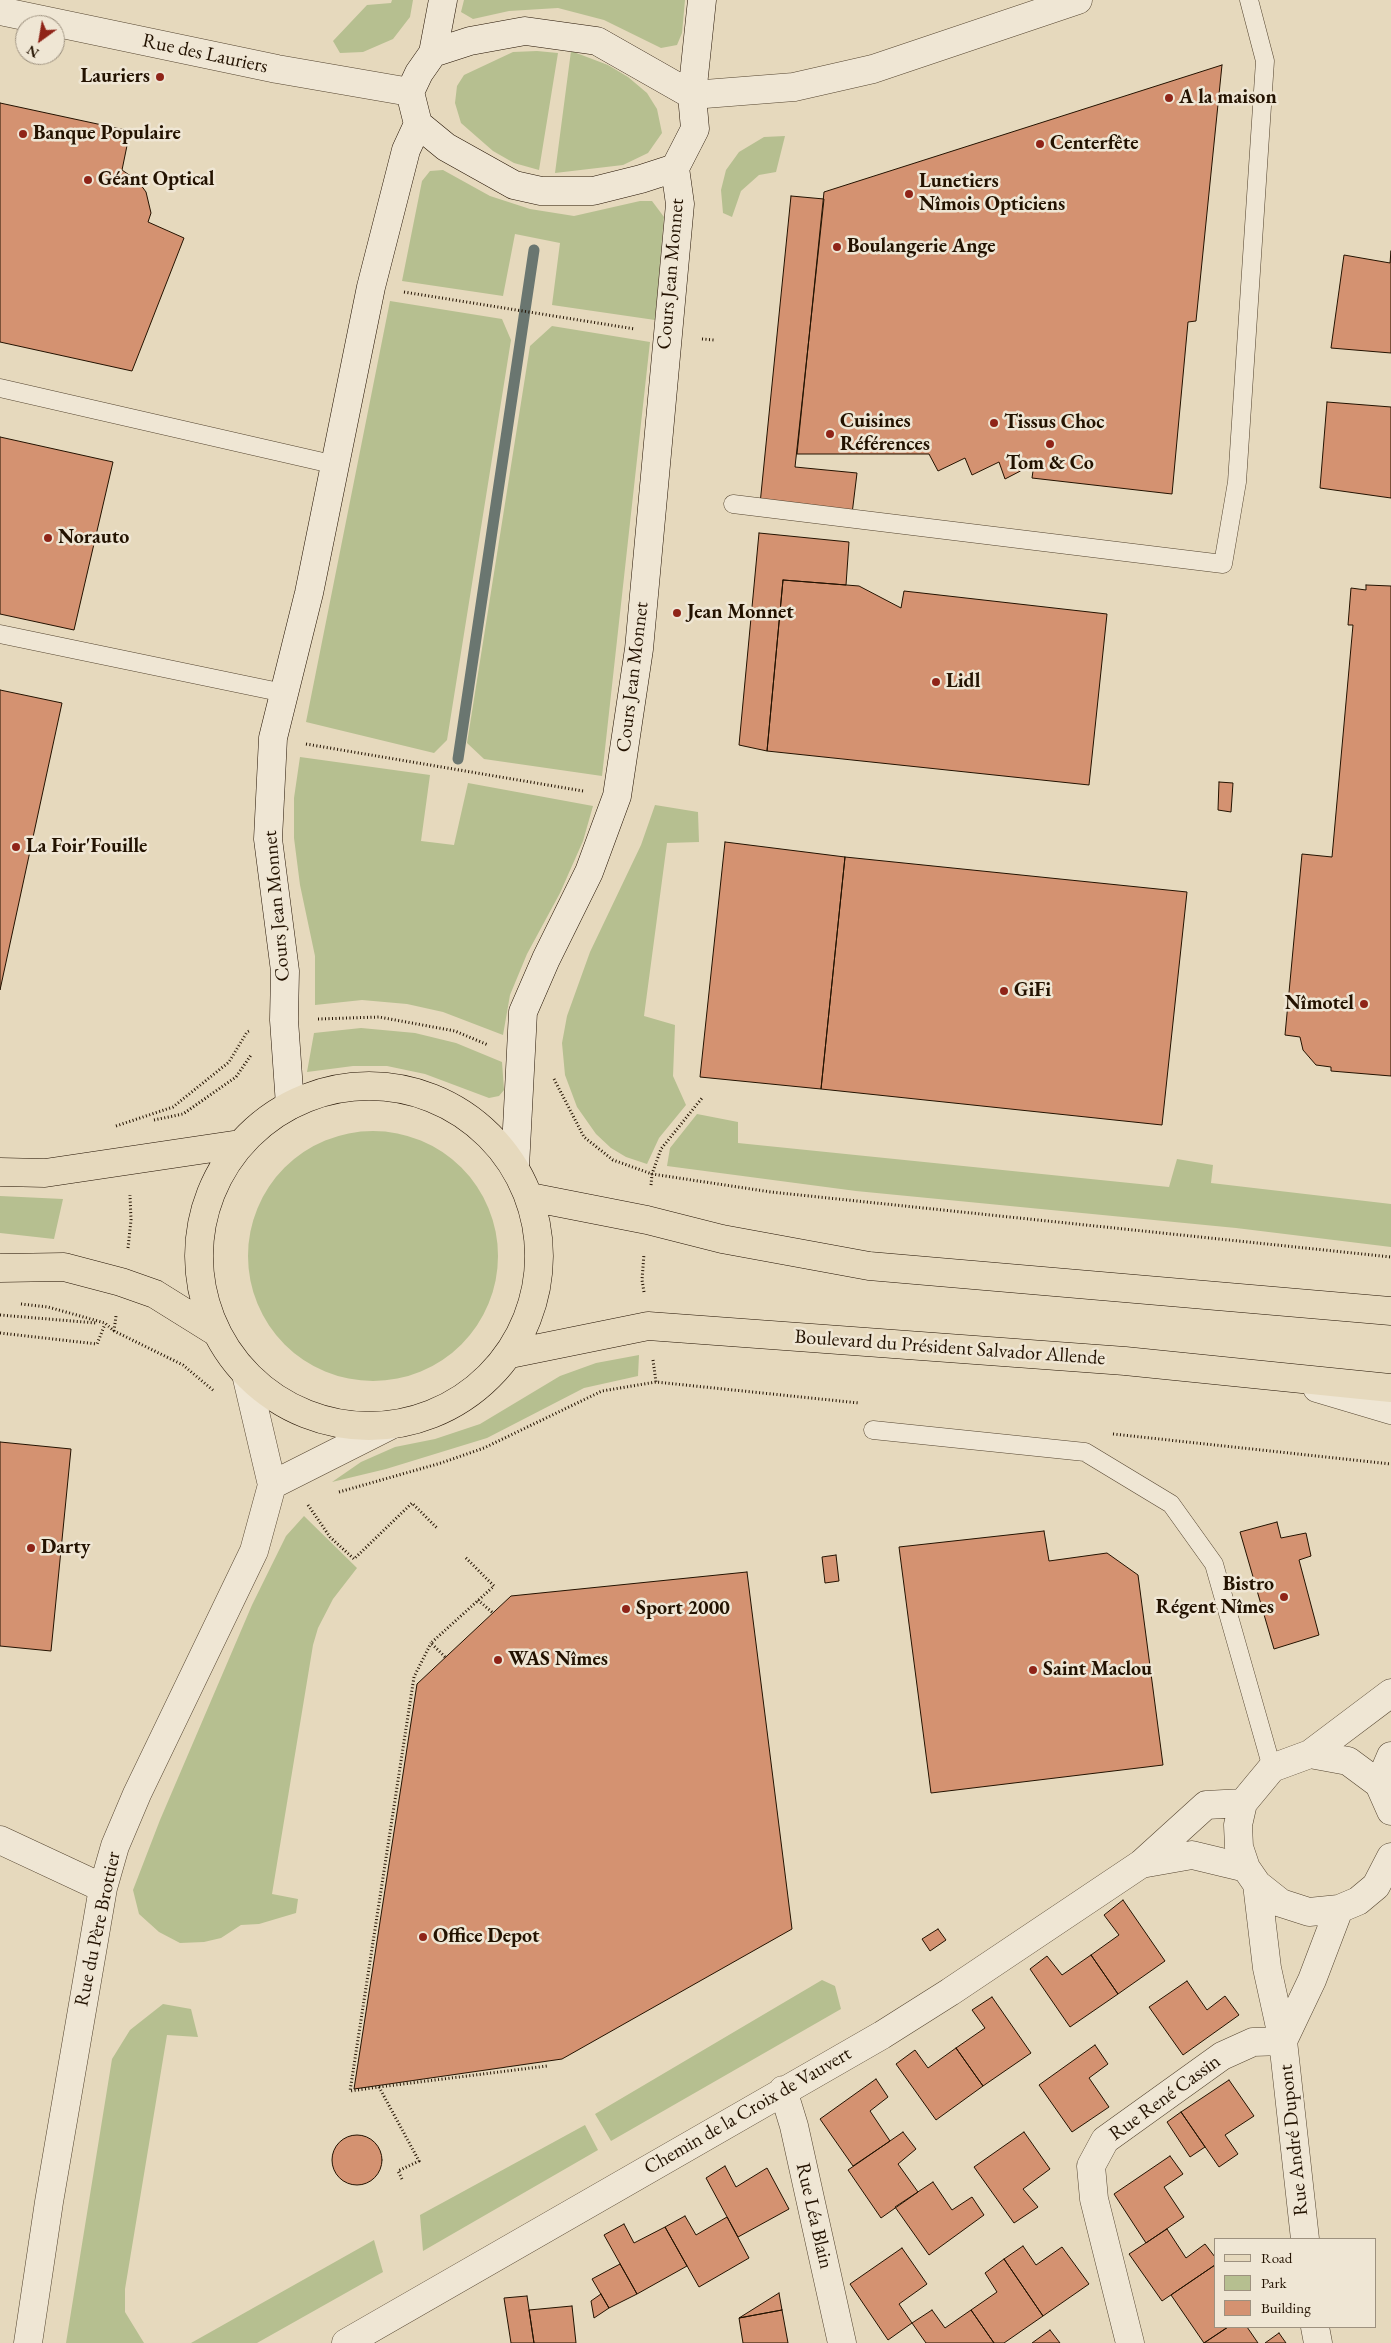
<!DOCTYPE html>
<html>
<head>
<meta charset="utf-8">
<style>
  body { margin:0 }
  #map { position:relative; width:1391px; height:2343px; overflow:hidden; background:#e6d9bd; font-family:"EB Garamond",serif }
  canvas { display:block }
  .legend { position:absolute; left:1214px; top:2238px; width:162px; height:90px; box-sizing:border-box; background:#efe6d4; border:1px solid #9d917f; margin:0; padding:6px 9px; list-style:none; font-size:15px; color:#231200 }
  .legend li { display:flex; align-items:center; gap:10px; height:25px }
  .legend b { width:25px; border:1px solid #9d917f }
  .north { position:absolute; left:15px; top:15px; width:50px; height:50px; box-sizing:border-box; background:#efe6d4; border:1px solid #9d917f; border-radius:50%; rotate:212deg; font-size:14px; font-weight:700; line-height:20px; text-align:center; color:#231200 }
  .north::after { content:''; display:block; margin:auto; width:18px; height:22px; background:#8f2418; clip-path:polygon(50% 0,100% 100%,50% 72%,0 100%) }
</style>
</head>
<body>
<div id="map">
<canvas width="1391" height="2343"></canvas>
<ul class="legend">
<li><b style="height:6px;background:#e6d9bd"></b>Road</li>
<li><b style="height:14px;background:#b6bf90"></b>Park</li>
<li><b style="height:14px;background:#d49271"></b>Building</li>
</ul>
<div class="north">N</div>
</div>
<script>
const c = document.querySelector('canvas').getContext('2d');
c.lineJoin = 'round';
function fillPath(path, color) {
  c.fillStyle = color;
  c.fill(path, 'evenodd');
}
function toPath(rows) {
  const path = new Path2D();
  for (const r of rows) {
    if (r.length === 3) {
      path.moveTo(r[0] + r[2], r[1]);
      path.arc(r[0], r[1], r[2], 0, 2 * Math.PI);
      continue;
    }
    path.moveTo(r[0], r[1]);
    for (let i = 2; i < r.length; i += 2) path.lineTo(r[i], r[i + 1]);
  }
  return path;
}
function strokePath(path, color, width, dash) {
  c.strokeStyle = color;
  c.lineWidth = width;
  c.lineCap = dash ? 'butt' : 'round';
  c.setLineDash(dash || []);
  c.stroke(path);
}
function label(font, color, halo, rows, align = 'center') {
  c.font = font + ' "EB Garamond",serif';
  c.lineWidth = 5;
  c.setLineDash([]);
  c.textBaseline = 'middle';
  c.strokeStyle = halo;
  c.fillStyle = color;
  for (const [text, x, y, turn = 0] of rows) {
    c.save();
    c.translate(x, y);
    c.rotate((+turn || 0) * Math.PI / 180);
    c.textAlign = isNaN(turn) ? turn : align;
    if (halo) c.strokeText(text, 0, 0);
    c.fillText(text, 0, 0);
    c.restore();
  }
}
fillPath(toPath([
  [392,0,413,0,410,17,393,39,363,52,340,53,333,41,367,5,391,3],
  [464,0,685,0,682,33,677,45,661,48,604,20,558,8,509,11,473,19,461,12],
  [537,51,558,53,539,170,514,163,493,151,461,123,455,103,457,86,464,75,513,52],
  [571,51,608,65,628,77,647,93,657,109,662,133,648,153,623,165,555,173],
  [785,136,776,172,759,175,741,191,732,217,723,213,721,190,726,170,739,152,764,137],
  [443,170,490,196,530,209,574,216,640,201,652,201,664,217,655,320,552,305,560,243,515,234,503,296,402,281,422,181,430,171],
  [390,301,502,319,511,340,447,740,434,753,306,722],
  [552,326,650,342,602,776,484,759,467,743,530,346],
  [300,757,430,775,421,841,454,845,468,783,593,806,583,841,560,893,527,954,510,995,503,1035,443,1012,407,1004,362,1000,315,1005,315,956,300,885,294,838,294,798],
  [655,805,698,812,699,842,667,843,644,1016,675,1025,673,1076,686,1105,659,1138,647,1164,626,1157,611,1148,596,1134,577,1107,565,1075,562,1043,567,1016,590,952,641,845],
  [361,1028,415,1033,456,1043,502,1062,504,1090,499,1096,489,1098,425,1074,387,1066,353,1066,307,1072,314,1033],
  [697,1114,738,1122,738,1143,1169,1187,1177,1159,1213,1165,1211,1183,1391,1204,1391,1247,1236,1228,856,1191,667,1166,670,1148],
  [373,1256,125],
  [0,1196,63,1199,54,1239,0,1233],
  [639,1355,638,1376,584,1388,487,1438,386,1469,332,1482,361,1462,395,1447,435,1439,480,1424,560,1376,596,1363],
  [304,1516,357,1568,333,1599,318,1628,313,1645,272,1894,298,1899,296,1913,259,1924,241,1925,221,1938,204,1942,180,1943,159,1932,139,1914,133,1890,160,1820,252,1605,286,1536],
  [822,1980,835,1986,841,2009,611,2141,595,2114],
  [163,2004,191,2009,198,2037,167,2035,125,2289,125,2312,144,2343,66,2343,112,2059,130,2030],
  [585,2125,598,2150,423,2251,420,2215],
  [374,2240,383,2272,257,2343,191,2343]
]), '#b6bf90');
strokePath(toPath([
  [458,759,534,250]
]), '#6a7670', 11);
const building = toPath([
  [1222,65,1196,321,1188,322,1172,494,1032,478,1034,464,1005,479,999,462,972,475,965,458,938,471,929,454,797,454,824,192,1222,65],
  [0,103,130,131,122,170,138,181,146,192,151,213,148,222,184,238,132,371,0,342,0,103],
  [791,196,824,199,795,467,857,473,852,514,760,504,791,196],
  [1391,251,1391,353,1331,348,1344,255,1390,263,1391,251],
  [1327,402,1391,407,1391,498,1320,488,1327,402],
  [0,437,113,462,74,630,0,614,0,437],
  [759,533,849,542,846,585,783,580,767,751,739,745,759,533],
  [783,580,859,586,901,608,904,591,1107,614,1089,785,767,751,783,580],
  [1366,585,1391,586,1391,1076,1331,1071,1331,1067,1316,1065,1303,1050,1300,1037,1285,1035,1302,854,1332,857,1353,625,1348,625,1351,588,1366,590,1366,585],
  [0,690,62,703,0,990,0,690],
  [1219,782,1233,783,1231,812,1218,810,1219,782],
  [725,842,845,857,821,1089,700,1077,725,842],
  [845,857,1187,892,1162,1125,821,1089,845,857],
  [0,1442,71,1449,51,1651,0,1646,0,1442],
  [1277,1522,1281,1538,1306,1533,1311,1556,1299,1560,1319,1635,1274,1649,1240,1532,1277,1522],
  [1044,1531,1049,1561,1107,1553,1138,1575,1163,1765,931,1793,899,1547,1044,1531],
  [836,1555,839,1581,825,1583,822,1557,836,1555],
  [747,1572,792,1929,562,2059,354,2089,417,1684,511,1596,747,1572],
  [1123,1900,1165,1961,1118,1994,1091,1955,1119,1935,1104,1915,1123,1900],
  [938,1929,946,1940,930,1951,922,1939,938,1929],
  [1091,1955,1118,1994,1070,2027,1030,1969,1047,1956,1062,1975,1091,1955],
  [1187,1981,1207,2010,1225,1996,1239,2015,1183,2055,1149,2007,1187,1981],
  [992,1997,1031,2053,983,2086,956,2048,985,2028,972,2010,992,1997],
  [1095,2045,1108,2064,1089,2078,1109,2107,1072,2132,1039,2085,1095,2045],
  [956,2048,983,2086,936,2120,896,2064,915,2050,928,2068,956,2048],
  [876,2079,888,2097,870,2111,890,2141,853,2166,820,2119,876,2079],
  [1229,2080,1254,2116,1225,2135,1238,2154,1219,2167,1181,2112,1229,2080],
  [1181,2112,1205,2147,1190,2157,1167,2122,1181,2112],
  [903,2132,916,2149,898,2164,918,2192,881,2218,848,2170,903,2132],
  [1024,2132,1050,2169,1023,2189,1038,2207,1014,2223,974,2167,1024,2132],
  [357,2160,25],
  [1170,2156,1183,2174,1164,2187,1184,2217,1146,2243,1114,2194,1170,2156],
  [725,2166,736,2187,767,2168,789,2209,738,2237,706,2178,725,2166],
  [933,2182,952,2210,972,2197,984,2215,929,2255,895,2207,933,2182],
  [685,2216,696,2235,727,2217,749,2258,699,2287,665,2227,685,2216],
  [624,2224,634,2243,665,2227,687,2266,637,2294,604,2235,624,2224],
  [1167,2229,1186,2258,1205,2244,1215,2257,1215,2265,1162,2301,1129,2254,1167,2229],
  [1023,2246,1036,2265,1062,2247,1089,2284,1043,2316,1004,2259,1023,2246],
  [902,2248,927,2284,899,2304,912,2323,888,2340,850,2284,902,2248],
  [1004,2259,1043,2316,1004,2343,994,2343,971,2310,997,2292,985,2273,1004,2259],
  [620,2264,637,2294,609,2308,592,2279,620,2264],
  [1215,2265,1215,2327,1228,2327,1204,2343,1171,2295,1215,2265],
  [779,2293,782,2310,739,2318,779,2293],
  [601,2294,609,2308,594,2318,591,2301,601,2294],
  [527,2296,534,2343,511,2343,504,2298,527,2296],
  [572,2306,576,2343,534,2343,529,2310,572,2306],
  [782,2310,788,2343,743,2343,739,2318,782,2310],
  [932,2310,945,2328,971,2310,994,2343,926,2343,912,2323,932,2310],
  [1228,2327,1247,2327,1258,2343,1204,2343,1228,2327],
  [1050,2330,1060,2343,1032,2343,1050,2330],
  [1279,2333,1286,2343,1265,2343,1279,2333]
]);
fillPath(building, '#d49271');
strokePath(building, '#231200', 1);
const service = toPath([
  [0,388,336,465],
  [733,504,1223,564,1237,482,1265,61,1249,0],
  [0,634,284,693],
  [873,1430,1085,1452,1171,1504,1214,1564,1272,1768]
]);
const minor = toPath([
  [1317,1388,1391,1410],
  [272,1485,389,1426],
  [1310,1754,1391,1693],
  [1379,1784,1391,1756],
  [1391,1811,1379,1784,1348,1761,1310,1754,1272,1768,1243,1803,1238,1825,1239,1847,1246,1868,1257,1884,1281,1903,1309,1912,1339,1909,1358,1901,1376,1886,1391,1857],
  [0,1840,103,1888],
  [1141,1864,1192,1855,1246,1868],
  [1257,1884,1267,1968,1283,2041,1305,2239],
  [1283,2041,1312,1980,1339,1909],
  [783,2090,794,2126,842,2343],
  [1315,2327,1318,2343],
  [28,2343,49,2202,103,1888,115,1846,137,1794,254,1551,272,1485,246,1374],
  [346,2343,882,2035,950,1992,1141,1864,1206,1805,1243,1803],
  [1130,2343,1094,2199,1091,2166,1105,2140,1222,2056,1253,2042,1283,2041]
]);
const tertiary = toPath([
  [0,11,277,69,410,92],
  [692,95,794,87,873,69,1078,0]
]);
const secondary = toPath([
  [433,53,443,0],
  [692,95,597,41,525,31,470,41,433,53,419,73,410,92,418,124,446,147,514,185,541,191,593,191,641,179,675,168,695,129,692,95,702,0],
  [290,1105,284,1020,285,971,268,839,273,738,309,593,371,287,406,150,418,124],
  [515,1167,523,1012,546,959,589,872,617,796,639,649,680,204,675,168]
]);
const primary = toPath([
  [369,1256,170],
  [0,1172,45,1173,240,1144],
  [530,1197,647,1220,722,1239,869,1266,1391,1311],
  [0,1268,64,1267,121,1282,155,1294,216,1332],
  [510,1354,648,1326,1125,1361,1391,1388]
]);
strokePath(service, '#54442f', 19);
strokePath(minor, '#54442f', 29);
strokePath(tertiary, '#54442f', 29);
strokePath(secondary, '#231200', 29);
strokePath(primary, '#231200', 29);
strokePath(toPath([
  [404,292,635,329],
  [702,339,714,340],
  [306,744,583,791],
  [318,1019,379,1017,455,1031,488,1045],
  [554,1079,584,1137,613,1160,652,1174,771,1192,1391,1257],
  [154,1120,183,1114,236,1077,251,1055],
  [116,1126,173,1107,229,1062,247,1032,251,1030],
  [651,1185,652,1174,661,1149,702,1098],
  [128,1248,131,1220,130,1195],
  [644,1292,642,1280,644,1254],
  [21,1304,48,1307,105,1323,114,1331,183,1365,214,1391],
  [0,1315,96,1323],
  [114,1331,116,1316],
  [0,1333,97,1344,105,1324],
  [653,1360,656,1382],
  [1113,1434,1391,1464],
  [339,1492,441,1463,484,1448,602,1391,656,1382,859,1403],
  [308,1505,330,1537,354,1559,412,1503,438,1529],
  [478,1600,493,1613],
  [445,1657,431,1643,494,1586,465,1557],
  [379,2087,547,2066],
  [402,2179,398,2171,419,2161,379,2087,350,2091,414,1677,431,1643]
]), '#231200', 3, [1, 2.5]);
strokePath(service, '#efe6d4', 18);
strokePath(minor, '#efe6d4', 28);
strokePath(tertiary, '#efe6d4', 28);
strokePath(secondary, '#efe6d4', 28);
strokePath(primary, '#e6d9bd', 28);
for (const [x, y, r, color] of [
  [160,77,5,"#8f2418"],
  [1169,98,5,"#8f2418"],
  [23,134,5,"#8f2418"],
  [1040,144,5,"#8f2418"],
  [88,180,5,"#8f2418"],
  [909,194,5,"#8f2418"],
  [837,247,5,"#8f2418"],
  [994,423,5,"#8f2418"],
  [830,434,5,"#8f2418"],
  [1050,444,5,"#8f2418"],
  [48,538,5,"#8f2418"],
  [677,613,5,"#8f2418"],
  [936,682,5,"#8f2418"],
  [16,847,5,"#8f2418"],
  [1004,991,5,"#8f2418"],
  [1364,1004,5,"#8f2418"],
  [31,1548,5,"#8f2418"],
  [1284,1597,5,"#8f2418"],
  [626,1609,5,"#8f2418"],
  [498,1660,5,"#8f2418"],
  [1033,1670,5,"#8f2418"],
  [423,1937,5,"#8f2418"]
]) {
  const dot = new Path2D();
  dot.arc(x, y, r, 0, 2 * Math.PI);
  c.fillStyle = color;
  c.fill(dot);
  strokePath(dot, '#efe6d4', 2);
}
label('20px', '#231200', '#efe6d4', [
  ["Rue des Lauriers",205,54,12],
  ["Cours Jean Monnet",671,274,-85],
  ["Cours Jean Monnet",633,677,-83],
  ["Cours Jean Monnet",277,906,-95],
  ["Boulevard du Président Salvador Allende",950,1348,4],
  ["Rue du Père Brottier",98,1929,-78],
  ["Rue René Cassin",1165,2098,-36],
  ["Chemin de la Croix de Vauvert",748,2111,-30],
  ["Rue André Dupont",1294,2140,-96],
  ["Rue Léa Blain",814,2216,77]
]);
label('bold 20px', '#231200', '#efe6d4', [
  ["Lauriers",150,77,"right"],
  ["A la maison",1179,98],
  ["Banque Populaire",33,134],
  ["Centerfête",1050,144],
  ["Géant Optical",98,180],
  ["Lunetiers",919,182],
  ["Nîmois Opticiens",919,205],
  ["Boulangerie Ange",847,247],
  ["Cuisines",840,422],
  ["Références",840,445],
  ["Tissus Choc",1004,423],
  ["Tom & Co",1050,464,"center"],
  ["Norauto",58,538],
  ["Jean Monnet",687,613],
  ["Lidl",946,682],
  ["La Foir'Fouille",26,847],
  ["GiFi",1014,991],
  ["Nîmotel",1354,1004,"right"],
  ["Darty",41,1548],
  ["Bistro",1274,1585,"right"],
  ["Régent Nîmes",1274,1608,"right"],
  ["Sport 2000",636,1609],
  ["WAS Nîmes",508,1660],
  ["Saint Maclou",1043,1670],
  ["Office Depot",433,1937]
], 'left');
</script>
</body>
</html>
